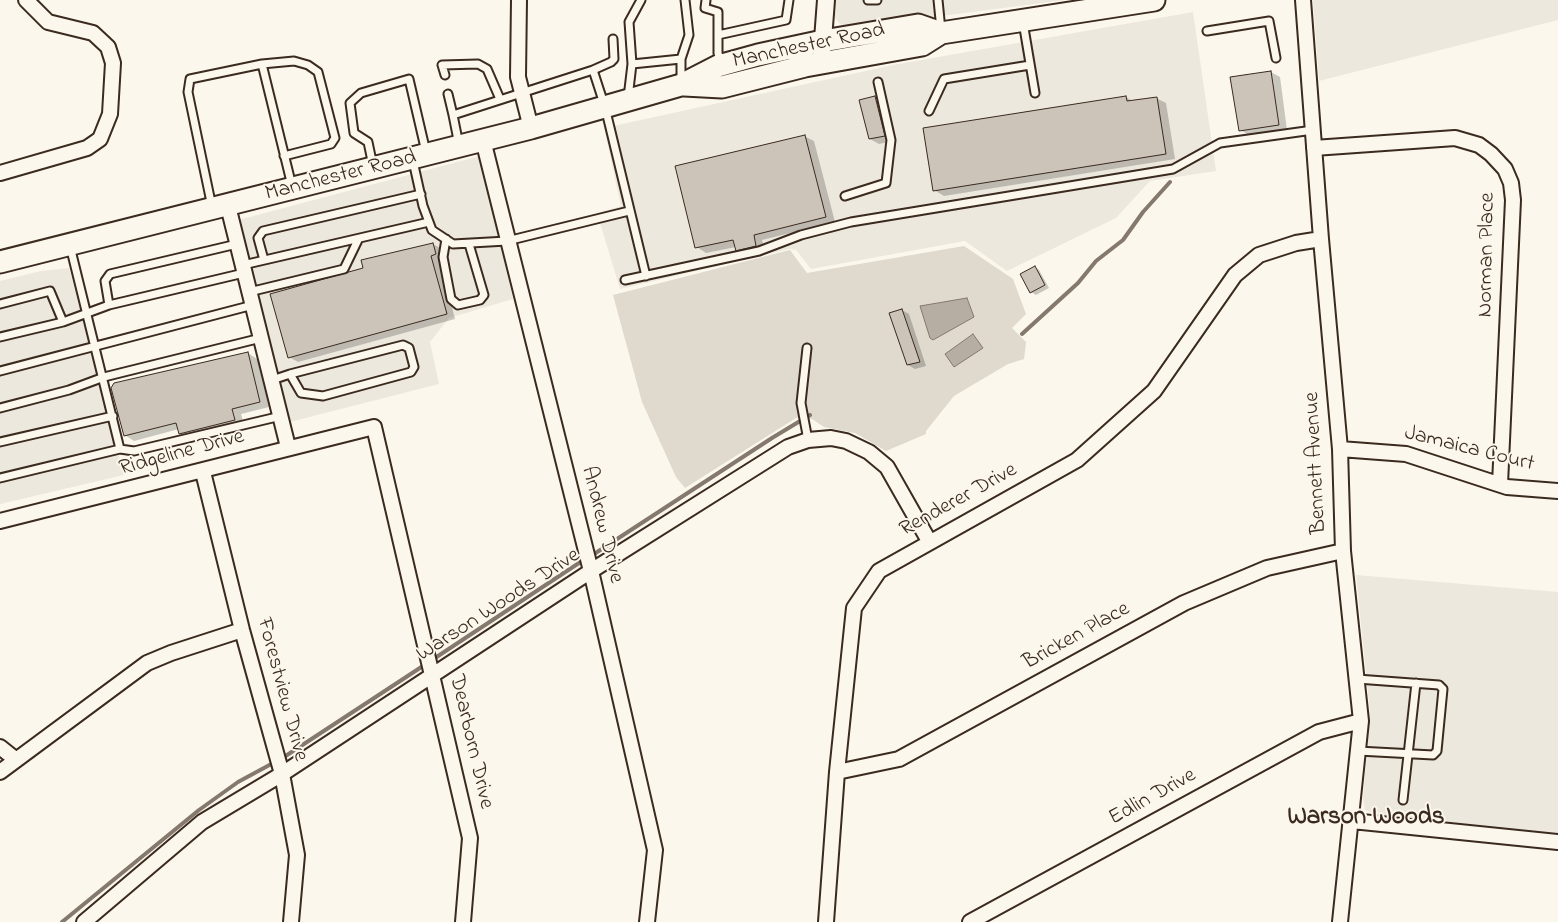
<!DOCTYPE html>
<html>
<head>
<meta charset="utf-8">
<style>
  body { margin:0 }
  canvas { display:block; background:#fbf7ec }
</style>
</head>
<body>
<canvas width="1558" height="922"></canvas>
<script>
const c = document.querySelector('canvas').getContext('2d');
c.lineJoin = 'round';
function fillPath(path, color) {
  c.fillStyle = color;
  c.fill(path, 'evenodd');
}
function toPath(rows) {
  const path = new Path2D();
  for (const r of rows) {
    path.moveTo(r[0], r[1]);
    for (let i = 2; i < r.length; i += 2) path.lineTo(r[i], r[i + 1]);
  }
  return path;
}
function strokePath(path, color, width, dash) {
  c.strokeStyle = color;
  c.lineWidth = width;
  c.lineCap = dash ? 'butt' : 'round';
  c.setLineDash(dash || []);
  c.stroke(path);
}
function label(font, color, halo, rows, align = 'center') {
  c.font = font + ' "Indie Flower",sans-serif';
  c.lineWidth = 4;
  c.setLineDash([]);
  c.textBaseline = 'middle';
  c.strokeStyle = halo;
  c.fillStyle = color;
  for (const [text, x, y, turn = 0] of rows) {
    c.save();
    c.translate(x, y);
    c.rotate((+turn || 0) * Math.PI / 180);
    c.textAlign = isNaN(turn) ? turn : align;
    if (halo) c.strokeText(text, 0, 0);
    c.fillText(text, 0, 0);
    c.restore();
  }
}
fillPath(toPath([
  [834,0,1065,0,849,28,840,24,835,18,833,11],
  [1313,0,1558,0,1558,20,1319,81],
  [1193,12,1216,171,1150,181,1116,218,1007,271,965,241,811,269,796,250,789,249,620,289,597,213,621,206,604,128,893,65],
  [480,156,513,299,449,318,430,342,439,384,278,425,227,223],
  [69,268,124,475,0,504,0,281,41,271],
  [1356,575,1558,592,1558,834,1375,814,1365,810,1363,799,1370,712]
]), '#ede8dd');
fillPath(toPath([
  [964,246,1013,279,1026,314,1012,328,1026,342,1024,359,1008,364,954,396,926,431,926,434,886,451,855,433,824,427,812,419,796,418,685,488,676,477,642,402,613,295,790,250,807,273]
]), '#dfd9ce');
const water = toPath([
  [967,298,974,317,933,340,930,338,920,306,967,298],
  [973,334,983,348,954,367,945,354,973,334]
]);
fillPath(water, '#b6aea2');
strokePath(water, '#85796d', 1);
fillPath(toPath([
  [1271,72,1280,77,1287,130,1249,135,1240,130,1232,78],
  [874,97,884,102,893,141,879,144,870,139],
  [1126,97,1132,101,1156,98,1166,103,1175,159,944,196,934,190],
  [804,136,814,141,835,222,762,240,765,251,746,255,737,250,736,247,706,253,697,247],
  [433,244,442,249,445,259,440,261,455,319,298,362,289,357,365,269],
  [1035,267,1039,270,1049,288,1036,295,1031,292],
  [902,310,909,314,926,366,915,369,908,365],
  [248,353,257,359,269,407,241,414,244,425,190,439,180,433,179,429,134,441,125,435]
]), '#0003');
strokePath(toPath([
  [1022,334,1078,283,1096,261,1123,240,1143,212,1170,182],
  [591,556,772,438,810,415],
  [432,660,585,559],
  [281,759,426,664],
  [62,922,199,810,238,782,275,762]
]), '#85796d', 4);
const building = toPath([
  [1271,71,1279,125,1239,131,1230,77,1271,71],
  [875,96,885,136,869,139,859,100,875,96],
  [1126,96,1127,101,1157,97,1166,154,933,191,923,128,1126,96],
  [805,135,826,217,754,235,756,246,736,251,733,240,695,248,675,166,805,135],
  [433,243,436,254,431,256,447,314,288,358,270,294,363,268,361,260,433,243],
  [1035,266,1045,285,1030,293,1020,274,1035,266],
  [902,309,920,362,907,365,889,313,902,309],
  [248,352,260,402,232,409,235,420,179,434,176,423,124,436,111,388,114,383,248,352]
]);
fillPath(building, '#ccc4b9');
strokePath(building, '#3b2a1e', 1);
const service = toPath([
  [706,0,705,8,718,12,718,53,721,64],
  [868,0,877,0],
  [938,0,941,30],
  [1023,22,1035,93],
  [1207,31,1269,21,1276,58],
  [718,35,786,20,789,0],
  [613,39,614,59,611,62,593,70,605,107,646,276],
  [262,64,294,61,308,65,318,72,335,138,331,144,284,156],
  [632,64,681,59],
  [445,75,442,65,478,64,487,69,500,99],
  [681,82,681,59,689,35,685,0],
  [448,94,453,115],
  [628,98,632,64,629,22,641,0],
  [929,111,944,79,1030,65],
  [459,145,453,115,593,70],
  [413,161,423,206,432,230,453,244,507,241,629,211],
  [373,166,368,142,354,133,350,103,361,93,409,79,426,152],
  [845,196,886,183,891,140,878,82],
  [212,207,188,92,190,79,262,64,292,186],
  [446,239,443,257,451,299,458,305,480,300,484,295,469,244],
  [70,246,120,449,134,451,281,416],
  [264,260,258,238,263,231,421,194],
  [243,265,429,222],
  [625,280,759,251,801,235,851,222,1173,169,1220,143,1313,130],
  [249,292,344,269,358,240],
  [0,304,50,291,63,322],
  [109,305,105,281,110,274,237,244],
  [0,337,63,322,109,305,244,273],
  [807,348,801,403,808,440],
  [0,371,253,305],
  [272,380,290,374,403,345,409,348,414,367,411,372,323,396,301,393,290,374],
  [0,408,69,390,104,377,261,338],
  [0,442,113,416],
  [0,478,120,449],
  [1357,679,1439,685,1443,689,1437,751,1433,755,1358,751],
  [1403,800,1416,683]
]);
const minor = toPath([
  [519,0,518,77,531,128],
  [1303,0,1321,239,1340,449,1343,551,1361,721,1340,922],
  [483,140,591,571,655,850,647,922],
  [1314,148,1455,138,1479,145,1491,154,1505,169,1511,183,1513,200,1500,484],
  [0,173,87,148,100,139,110,114,113,63,108,47,93,33,48,22,26,0],
  [228,206,288,447],
  [1340,449,1406,454,1507,487,1558,491],
  [203,472,242,630,282,774,297,855,291,922],
  [0,521,374,427,470,838,463,922],
  [0,747,15,759],
  [0,772,147,663,171,653,242,630],
  [837,772,899,759,1184,603,1267,568,1343,551],
  [1352,821,1558,842],
  [84,922,202,822,282,774,591,571,788,447,808,440,831,438,846,441,869,452,887,467,929,541],
  [826,922,837,772,854,608,879,571,1077,460,1154,391,1235,275,1259,255,1296,243,1321,239],
  [970,922,1319,732,1361,721]
]);
const tertiary = toPath([
  [822,53,826,0]
]);
const primary = toPath([
  [684,85,722,87,805,66,922,45,941,33,1154,0],
  [0,262,531,128,681,85,718,66,758,55,823,41,918,25,941,33]
]);
strokePath(service, '#3b2a1e', 11);
strokePath(minor, '#3b2a1e', 18);
strokePath(tertiary, '#3b2a1e', 20);
strokePath(primary, '#3b2a1e', 25);
strokePath(service, '#fbf7ec', 7);
strokePath(minor, '#fbf7ec', 14);
strokePath(tertiary, '#fbf7ec', 16);
strokePath(primary, '#fbf7ec', 21);
label('22px', '#3b2a1e', '#fbf7ec', [
  ["Manchester Road",809,47,-12],
  ["Manchester Road",341,177,-14],
  ["Norman Place",1488,255,-89],
  ["Jamaica Court",1469,450,14],
  ["Ridgeline Drive",182,454,-15],
  ["Bennett Avenue",1317,463,-93],
  ["Renderer Drive",959,501,-29],
  ["Andrew Drive",601,525,76],
  ["Warson Woods Drive",499,606,-33],
  ["Bricken Place",1077,637,-29],
  ["Forestview Drive",281,690,75],
  ["Dearborn Drive",470,742,77],
  ["Edlin Drive",1153,798,-29]
]);
label('bold 25px', '#3b2a1e', '#fbf7ec', [
  ["Warson Woods",1366,819]
]);
</script>
</body>
</html>
